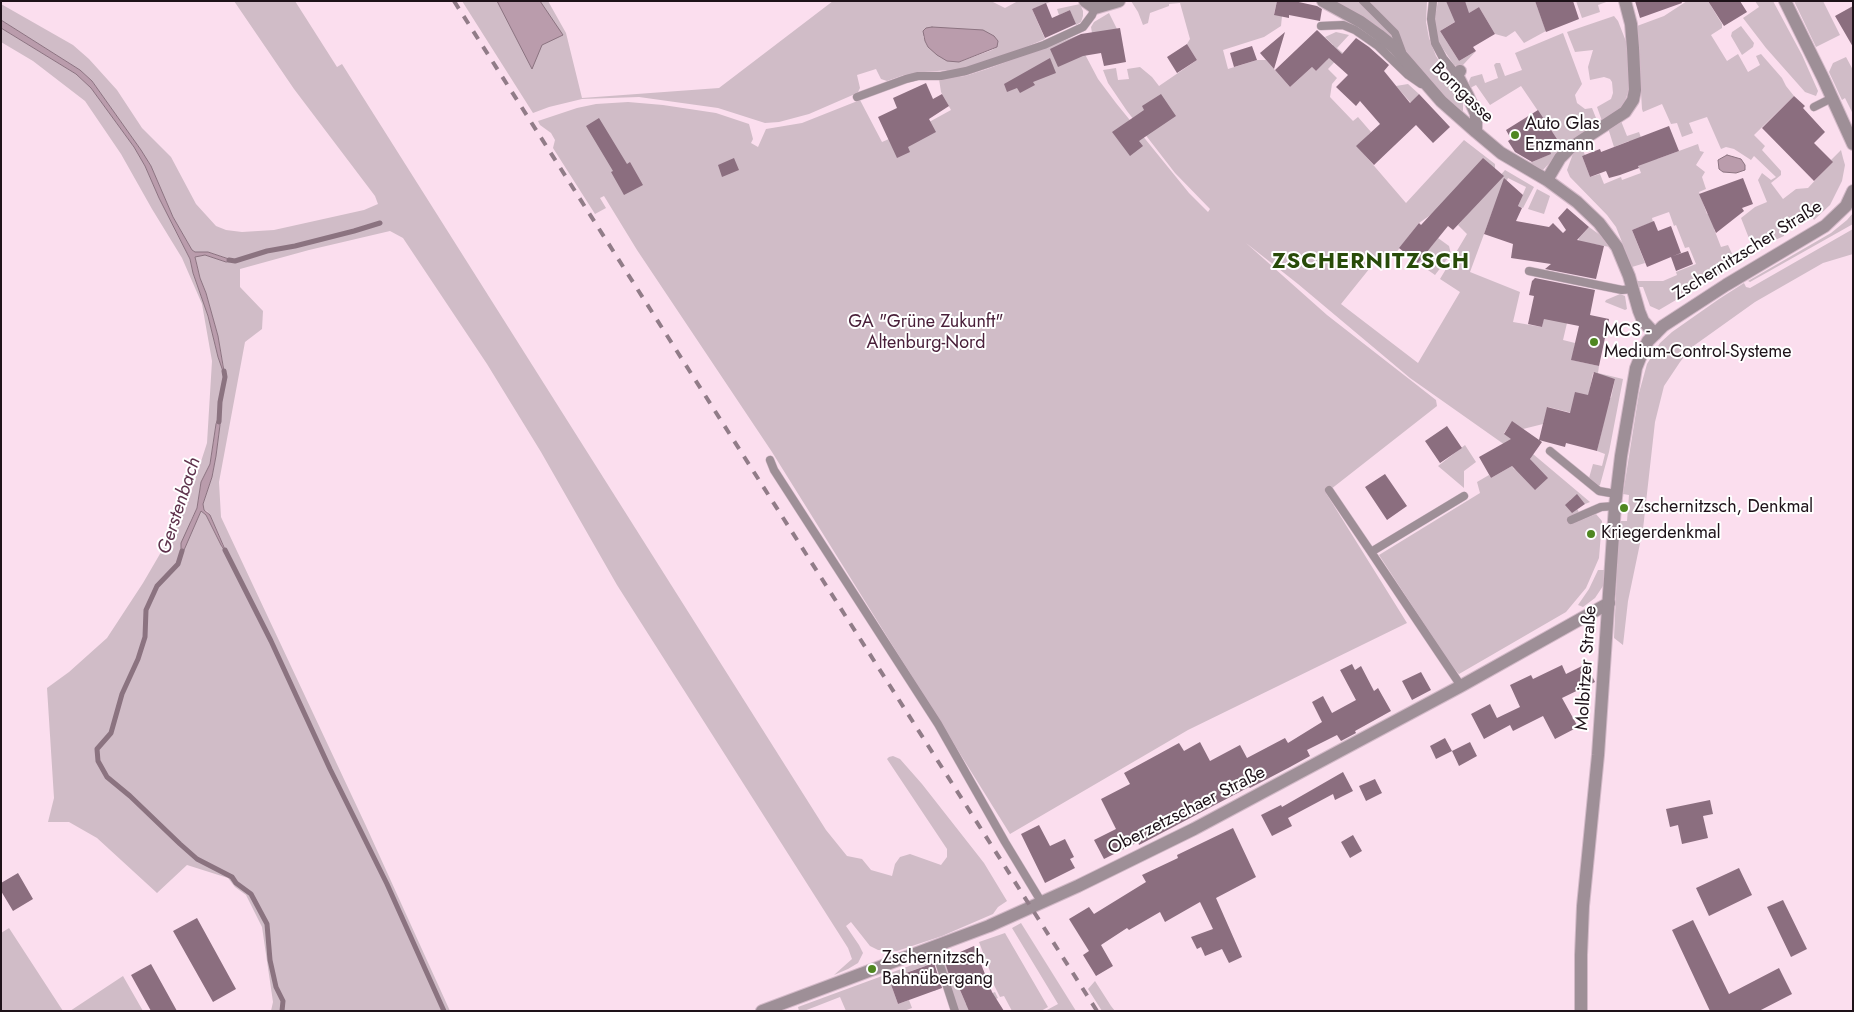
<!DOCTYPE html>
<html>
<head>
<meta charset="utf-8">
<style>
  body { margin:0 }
  #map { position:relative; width:1854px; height:1012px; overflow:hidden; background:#fbdeee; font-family:Jost,sans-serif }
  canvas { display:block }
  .frame { position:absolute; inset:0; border:2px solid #1e1219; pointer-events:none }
</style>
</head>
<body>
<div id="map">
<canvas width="1854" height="1012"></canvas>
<div class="frame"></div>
</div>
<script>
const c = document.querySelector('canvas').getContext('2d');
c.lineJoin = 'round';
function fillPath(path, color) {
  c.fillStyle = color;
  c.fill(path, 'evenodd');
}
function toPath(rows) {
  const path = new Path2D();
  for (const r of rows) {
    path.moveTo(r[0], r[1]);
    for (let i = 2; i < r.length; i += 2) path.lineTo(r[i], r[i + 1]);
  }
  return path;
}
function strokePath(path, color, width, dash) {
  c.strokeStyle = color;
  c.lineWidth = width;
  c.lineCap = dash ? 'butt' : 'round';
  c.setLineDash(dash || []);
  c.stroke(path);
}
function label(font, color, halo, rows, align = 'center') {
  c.font = font + ' Jost,sans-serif';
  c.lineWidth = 4;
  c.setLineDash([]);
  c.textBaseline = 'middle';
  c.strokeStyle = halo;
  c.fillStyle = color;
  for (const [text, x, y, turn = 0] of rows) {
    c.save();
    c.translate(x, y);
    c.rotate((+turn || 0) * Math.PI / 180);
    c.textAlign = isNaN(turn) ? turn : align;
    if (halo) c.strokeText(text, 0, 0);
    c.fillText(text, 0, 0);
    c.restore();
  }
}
fillPath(toPath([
  [234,1,295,1,337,67,342,64,826,830,847,856,862,859,871,870,892,876,895,864,900,857,910,854,941,865,947,857,947,849,887,759,889,757,893,756,900,759,922,784,984,863,1007,901,998,907,993,914,942,936,897,951,878,950,870,946,851,922,846,926,859,945,863,953,858,963,848,969,834,975,852,959,848,948,617,585,541,452,487,364,403,238,390,231,309,250,240,269,240,287,263,311,262,329,245,342,219,482,221,517,366,826,450,1011,271,1011,273,1002,262,927,246,895,235,887,228,878,187,865,157,893,97,838,69,822,48,822,54,798,47,688,69,672,107,638,143,583,185,511,207,443,212,361,202,304,182,258,152,209,121,154,85,101,33,61,1,42,1,28,76,74,91,88,134,147,145,166,159,198,190,259,193,273,208,316,218,357,225,375,218,336,206,293,200,278,195,256,205,255,226,262,233,260,208,252,195,252,192,250,173,217,151,166,141,150,92,81,80,70,1,20,1,4,73,45,89,59,117,90,142,128,171,157,196,204,216,226,226,230,242,232,274,230,364,210,378,204,375,196,294,89],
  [219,417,220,425,216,456,212,477,203,504,204,510,207,511,210,515,226,551,221,545,206,515,201,511,181,556,191,520,197,508,201,482,210,464,216,424],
  [462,1,548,1,566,33,582,98,719,88,833,1,991,1,1005,8,1018,1,1053,1,1032,9,1045,39,1021,49,963,69,924,72,904,75,887,81,881,79,876,69,857,75,860,88,858,92,855,94,809,114,779,122,765,123,718,108,639,97,582,99,549,107,533,113],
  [923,36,998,41,997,47,992,50,959,62,928,47],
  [1131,1,1277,1,1274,14,1282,16,1281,26,1264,37,1223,50,1228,69,1257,60,1266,60,1290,87,1312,67,1316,71,1327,60,1323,55,1333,45,1325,37,1336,32,1349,35,1337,48,1343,53,1328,69,1337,78,1332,84,1330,97,1353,121,1358,117,1371,132,1357,146,1406,203,1464,140,1495,164,1495,170,1419,223,1392,258,1382,253,1341,304,1418,363,1460,292,1440,279,1467,234,1458,225,1505,170,1534,187,1523,208,1518,206,1526,187,1508,178,1494,207,1470,272,1520,292,1513,322,1542,327,1544,318,1567,323,1563,340,1575,343,1572,360,1599,366,1598,373,1623,379,1609,452,1600,485,1595,486,1589,478,1593,464,1602,466,1605,454,1597,451,1604,421,1548,407,1543,424,1523,429,1512,422,1504,433,1533,454,1590,502,1585,504,1577,495,1570,500,1578,510,1581,520,1596,514,1602,521,1599,558,1586,588,1566,612,1459,674,1452,667,1379,555,1480,493,1477,482,1489,475,1491,478,1512,466,1514,469,1517,470,1531,459,1505,445,1410,378,1298,284,1246,243,1327,315,1436,400,1437,406,1326,493,1407,623,1188,730,1010,834,772,452,637,250,604,196,600,198,606,208,595,214,553,148,555,140,551,133,540,125,538,121,577,108,596,104,628,102,663,105,716,113,749,124,753,139,751,143,758,147,766,129,802,123,860,100,882,142,931,121,951,110,941,92,939,79,965,76,987,69,1079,35,1078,41,1098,79,1116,103,1189,193,1208,212,1210,209,1175,173,1127,111,1108,83,1103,70,1116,68,1118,80,1129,79,1127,69,1140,67,1152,77,1159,86,1197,60,1187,44,1190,39,1180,3,1169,4,1169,6,1150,13,1148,23,1143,25,1138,12],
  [1593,373,1615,379,1611,398,1589,393],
  [1331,1,1427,1,1426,22,1429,38,1436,56,1459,93,1463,102,1463,111,1462,112],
  [1438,1,1535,1,1546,31,1524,43,1515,31,1506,37,1495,34,1479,7,1440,31,1459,61,1476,51,1463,65,1458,67,1454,65,1439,43,1434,22],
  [1576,1,1609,1,1598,5,1600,12,1582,18],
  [1687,1,1708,1,1722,24,1722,28,1711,35,1727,61,1738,54,1748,72,1760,65,1756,56,1761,54,1782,78,1786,86,1794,96,1754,135,1765,146,1762,150,1781,171,1781,175,1771,183,1783,199,1796,189,1808,188,1832,162,1831,160,1841,150,1843,158,1845,165,1842,181,1830,205,1814,220,1811,215,1806,217,1807,220,1784,234,1784,236,1758,248,1752,246,1741,218,1755,207,1767,202,1758,180,1762,173,1771,180,1776,177,1754,156,1751,160,1734,149,1726,147,1721,149,1707,117,1689,123,1693,133,1682,137,1677,123,1671,124,1662,104,1643,112,1642,109,1637,26,1664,16],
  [1755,1,1773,1,1802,55,1818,91,1816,96,1805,92,1766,48,1743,18,1759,7],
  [1794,1,1823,1,1840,35,1816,47],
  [1080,4,1083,11,1083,16,1081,22,1076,25,1070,10,1059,15,1057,9],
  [1109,13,1118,31,1092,33,1091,27,1094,22],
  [1614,16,1618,21,1627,44,1630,87,1623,106,1602,121,1597,107,1611,99,1613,93,1612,82,1610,79,1604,77,1590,80,1588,67,1593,50,1575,52,1567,32],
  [1741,26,1754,43,1753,47,1742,55,1731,36,1732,32],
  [1563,33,1582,84,1575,95,1577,103,1585,109,1592,108,1598,123,1565,146,1543,170,1538,170,1528,164,1550,154,1548,145,1557,139,1521,86,1490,105,1476,85,1470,88,1469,81,1471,77,1482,74,1485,83,1498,78,1494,65,1496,63,1500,63,1505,76,1522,70,1515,53],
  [1846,57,1853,70,1853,114,1845,98,1842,100,1829,72,1833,63],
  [1408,84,1419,94,1411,103,1396,86],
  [1621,121,1627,136,1639,132,1643,143,1650,141,1657,159,1698,144,1700,151,1704,152,1696,165,1705,172,1702,177,1706,189,1699,192,1707,214,1716,212,1714,229,1721,247,1728,245,1737,264,1659,310,1650,306,1643,287,1638,287,1636,281,1663,281,1677,275,1676,272,1696,264,1689,247,1685,248,1676,225,1674,226,1669,212,1652,218,1653,222,1632,230,1645,263,1632,267,1616,227,1607,215,1570,177,1567,170,1574,151,1579,147,1582,148,1585,155,1582,156,1590,177,1600,174,1604,184,1621,177,1622,180,1641,173,1629,141,1614,147,1608,128],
  [1537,189,1550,196,1544,214,1528,209],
  [1853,213,1853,224,1750,282,1748,281,1831,233,1847,220],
  [1589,227,1600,235,1610,247,1588,243,1576,252,1579,238],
  [1853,229,1853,254,1823,263,1755,302,1692,347,1680,362,1664,386,1655,422,1643,529,1628,601,1623,645,1614,638,1619,526,1620,521,1627,521,1629,495,1623,494,1639,393,1647,364,1660,343,1672,332,1719,299,1744,283,1746,287,1750,288],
  [1438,238,1449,246,1451,254,1435,275,1418,263],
  [1620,294,1625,296,1627,309,1625,310,1605,302,1606,300],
  [1465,445,1476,462,1464,471,1464,488,1438,466],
  [1598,570,1604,570,1603,586,1595,598,1583,607,1578,605,1589,589],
  [1021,923,1076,1011,1045,1011,1058,1004,1012,928],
  [9,928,63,1011,1,1011,1,933],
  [1005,933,1048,1007,1041,1011,1012,1011,1004,996,1000,997,989,975,991,974,979,942],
  [945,956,966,1004,995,992,998,998,972,1011,959,1011,941,958],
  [931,958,941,988,934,991,925,966,889,979,898,1004,909,1000,912,1008,904,1011,846,1011,840,997,804,1011,799,1011,798,1007],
  [123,976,143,1011,70,1011],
  [1095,981,1111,1006,1115,1011,1102,1011,1088,989]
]), '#d0bcc7');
const water = toPath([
  [497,1,540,1,563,35,542,45,532,69,497,1],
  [1,20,80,70,92,81,141,150,151,166,173,217,192,250,195,252,208,252,235,261,226,262,205,255,195,257,200,278,206,293,218,336,225,377,218,357,208,316,193,273,190,259,159,198,145,166,134,147,91,88,76,74,1,28,1,20],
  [932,27,983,30,994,36,998,41,997,47,959,62,947,61,937,55,928,47,925,41,923,31,926,28,932,27],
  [1727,155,1741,159,1745,165,1745,170,1736,173,1723,172,1719,169,1718,160,1727,155],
  [219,416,220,425,216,456,212,477,203,504,204,510,210,515,227,554,221,545,206,515,201,511,181,557,181,543,197,508,201,482,210,464,216,424,219,416]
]);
fillPath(water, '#ba9cac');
strokePath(water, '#8b7380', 1);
strokePath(toPath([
  [229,260,235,261,267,251,295,246,354,231,380,223],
  [219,422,220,402,225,377,224,371],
  [225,550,271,641,330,769,387,884,444,1011],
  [182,551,178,564,157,586,146,610,145,637,138,659,122,694,111,733,97,749,98,761,107,777,130,796,180,844,197,859,232,877,236,883,251,894,267,924,270,960,276,987,283,1001,282,1011]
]), '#8b7380', 5);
fillPath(toPath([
  [1277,1,1294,1,1317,6,1322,9,1320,21,1289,15,1289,18,1274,15],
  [1446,1,1465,1,1469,13,1479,7,1495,34,1473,47,1476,51,1459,61,1440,31,1455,22],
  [1535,1,1573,1,1579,19,1546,32],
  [1635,1,1681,1,1682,3,1640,18],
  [1708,1,1740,1,1747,12,1724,26],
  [1046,3,1052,18,1070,10,1076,24,1045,38,1032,9],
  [1853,6,1853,47,1835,16],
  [1120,28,1126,62,1104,66,1101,53,1083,56,1058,67,1050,49,1081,34],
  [1317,30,1342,54,1356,38,1369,47,1389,65,1384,71,1410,103,1419,94,1450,127,1433,143,1416,125,1374,165,1356,146,1380,124,1360,101,1356,106,1336,87,1348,75,1329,58,1316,71,1312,67,1290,87,1275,70],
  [1285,32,1274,69,1260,53],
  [1187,44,1197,60,1177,73,1167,57],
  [1252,46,1257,60,1234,67,1230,53],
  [1050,58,1056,73,1033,82,1035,85,1020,93,1017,88,1007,92,1004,84],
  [926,83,933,99,942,94,949,106,929,119,936,132,908,147,910,152,897,158,878,117,897,108,893,98],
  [1161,94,1176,116,1139,141,1143,146,1130,156,1112,132,1144,110,1142,106],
  [1794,96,1805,106,1803,108,1825,132,1814,143,1833,162,1814,181,1762,128],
  [1538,110,1557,139,1548,145,1551,154,1532,162,1515,152,1508,141,1511,139,1506,130],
  [599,118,627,164,630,162,643,185,624,195,611,172,613,171,586,126],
  [1669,126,1679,151,1638,166,1639,168,1620,175,1609,178,1606,171,1590,177,1582,156,1600,149,1601,152],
  [734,158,739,170,722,177,718,165],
  [1483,158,1504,176,1453,230,1448,226,1418,263,1399,248,1419,223,1421,225],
  [1504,178,1523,195,1518,206,1522,208,1516,221,1549,227,1553,223,1563,233,1566,230,1558,218,1567,208,1589,227,1577,240,1604,246,1596,279,1545,269,1551,264,1511,258,1513,244,1484,234],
  [1743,178,1753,204,1742,208,1744,211,1716,233,1699,194],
  [1654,221,1658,231,1671,226,1681,253,1673,256,1688,251,1693,264,1676,271,1671,257,1647,267,1632,230],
  [1535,278,1595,290,1590,315,1609,319,1599,366,1571,360,1579,326,1544,319,1542,327,1528,324,1534,296,1529,295,1532,281],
  [1594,372,1615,379,1597,451,1566,443,1565,447,1539,440,1547,407,1570,413,1575,392,1588,395],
  [1512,421,1542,442,1530,459,1548,478,1535,490,1512,466,1491,478,1479,457,1511,439,1504,434],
  [1447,426,1462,448,1440,463,1425,441],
  [1385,474,1407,506,1387,520,1365,487],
  [1577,494,1585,504,1572,513,1565,505],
  [1352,664,1355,670,1361,666,1374,691,1378,688,1391,711,1355,731,1356,733,1341,741,1337,735,1307,750,1310,756,1290,767,1250,788,1249,787,1139,845,1138,842,1104,859,1094,840,1116,829,1101,799,1130,784,1124,773,1179,743,1184,751,1200,742,1210,761,1240,745,1247,758,1285,738,1288,743,1322,722,1312,702,1323,696,1332,713,1356,700,1340,670],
  [1586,664,1595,682,1562,698,1578,727,1555,739,1543,716,1513,731,1510,725,1484,739,1471,714,1490,704,1497,718,1520,707,1510,685,1531,675,1533,679,1562,665,1566,674],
  [1421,672,1431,690,1412,700,1402,681],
  [1445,738,1452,751,1436,759,1430,746],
  [1470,742,1477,756,1459,766,1452,751],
  [1343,772,1353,791,1335,800,1333,794,1288,818,1292,826,1272,836,1261,815,1281,805,1282,807],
  [1375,779,1382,793,1366,801,1359,786],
  [1710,800,1713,814,1703,816,1708,838,1682,844,1678,825,1670,827,1666,809],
  [1039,825,1050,846,1065,839,1074,857,1070,859,1075,868,1045,883,1021,834],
  [1233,828,1256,877,1216,898,1242,957,1229,963,1222,949,1205,956,1201,947,1197,949,1191,937,1213,929,1200,902,1165,922,1160,912,1129,930,1127,928,1101,945,1113,966,1096,976,1083,955,1089,951,1069,919,1089,907,1094,914,1146,882,1142,875,1178,858,1177,855],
  [1353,835,1362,851,1350,858,1341,842],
  [1739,868,1752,895,1709,916,1696,888],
  [18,873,33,899,13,911,1,891,1,883],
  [1783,900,1807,949,1791,957,1767,907],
  [197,918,236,989,213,1002,173,931],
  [1693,920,1729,994,1779,968,1792,994,1759,1011,1710,1011,1672,930],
  [974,946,992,992,1004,1011,969,1011,957,983,952,984,944,959],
  [934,963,942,988,898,1004,889,979],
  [151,964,177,1011,151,1011,131,975]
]), '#8b6e7f');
const service = toPath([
  [1363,1,1395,33,1402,52],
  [1433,1,1431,19,1435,43,1443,58,1457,75],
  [1321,26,1343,25,1355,30,1378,46,1408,75,1421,84],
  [857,97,906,79,918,76,941,76,966,71,1044,45,1083,27,1092,15,1095,8],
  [1814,107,1832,98],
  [1529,271,1622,290,1632,289],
  [1550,451,1599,491,1616,494],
  [770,460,774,470,938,724,1005,842,1042,903],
  [1329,490,1371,552],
  [1571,520,1601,507,1615,506],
  [1461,686,1371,552,1464,496],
  [934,946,955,1011]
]);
const minor = toPath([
  [1085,1,1095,8,1119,1],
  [1323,1,1361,22,1379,35,1395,48,1441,101,1476,132,1501,153,1547,180,1577,202,1599,223,1617,247,1629,276,1639,311,1643,321,1655,334],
  [1460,71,1457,75,1468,96,1476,114,1476,132],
  [1547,180,1560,158,1570,148,1625,112,1633,100,1635,90,1633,48,1631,24,1625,1],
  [762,1011,989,926,1078,886,1194,829,1461,686,1609,603]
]);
const tertiary = toPath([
  [1785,1,1823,78,1853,144],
  [1581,1011,1581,955,1583,906,1598,755,1615,506,1621,456,1636,368,1642,353,1648,341,1663,326,1726,285,1825,226,1846,206,1853,191]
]);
strokePath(service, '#d3b9c8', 9);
strokePath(minor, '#d3b9c8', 14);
strokePath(tertiary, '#d3b9c8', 14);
strokePath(service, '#9e8f97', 8);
strokePath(minor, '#9e8f97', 12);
strokePath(tertiary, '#9e8f97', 12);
strokePath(toPath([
  [454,1,1097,1011]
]), '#917c88', 4, [9, 9]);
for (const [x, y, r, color] of [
  [1515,135,5,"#4f8721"],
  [1594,342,5,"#4f8721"],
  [1624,508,5,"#4f8721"],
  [1591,534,5,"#4f8721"],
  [872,969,5,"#4f8721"]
]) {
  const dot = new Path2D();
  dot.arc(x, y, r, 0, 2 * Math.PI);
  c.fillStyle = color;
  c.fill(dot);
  strokePath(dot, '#fff', 2);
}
label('18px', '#1e1219', '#fff', [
  ["Borngasse",1462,93,44],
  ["Zschernitzscher Straße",1748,251,-32],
  ["Molbitzer Straße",1587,668,-86],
  ["Oberzetzschaer Straße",1187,811,-27]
]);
label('18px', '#1e1219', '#fff', [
  ["Auto Glas",1525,125],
  ["Enzmann",1525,146],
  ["MCS -",1604,332],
  ["Medium-Control-Systeme",1604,353],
  ["Zschernitzsch, Denkmal",1634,508],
  ["Kriegerdenkmal",1601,534],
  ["Zschernitzsch,",882,959],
  ["Bahnübergang",882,980]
], 'left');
label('18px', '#4a203a', '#fff', [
  ["GA \"Grüne Zukunft\"",926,323],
  ["Altenburg-Nord",926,344]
]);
label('italic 19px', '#5e324c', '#fff', [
  ["Gerstenbach",180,506,-72]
]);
c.letterSpacing = '1px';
label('bold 22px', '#284b09', '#fff', [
  ["ZSCHERNITZSCH",1371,263]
]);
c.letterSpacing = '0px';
</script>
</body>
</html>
